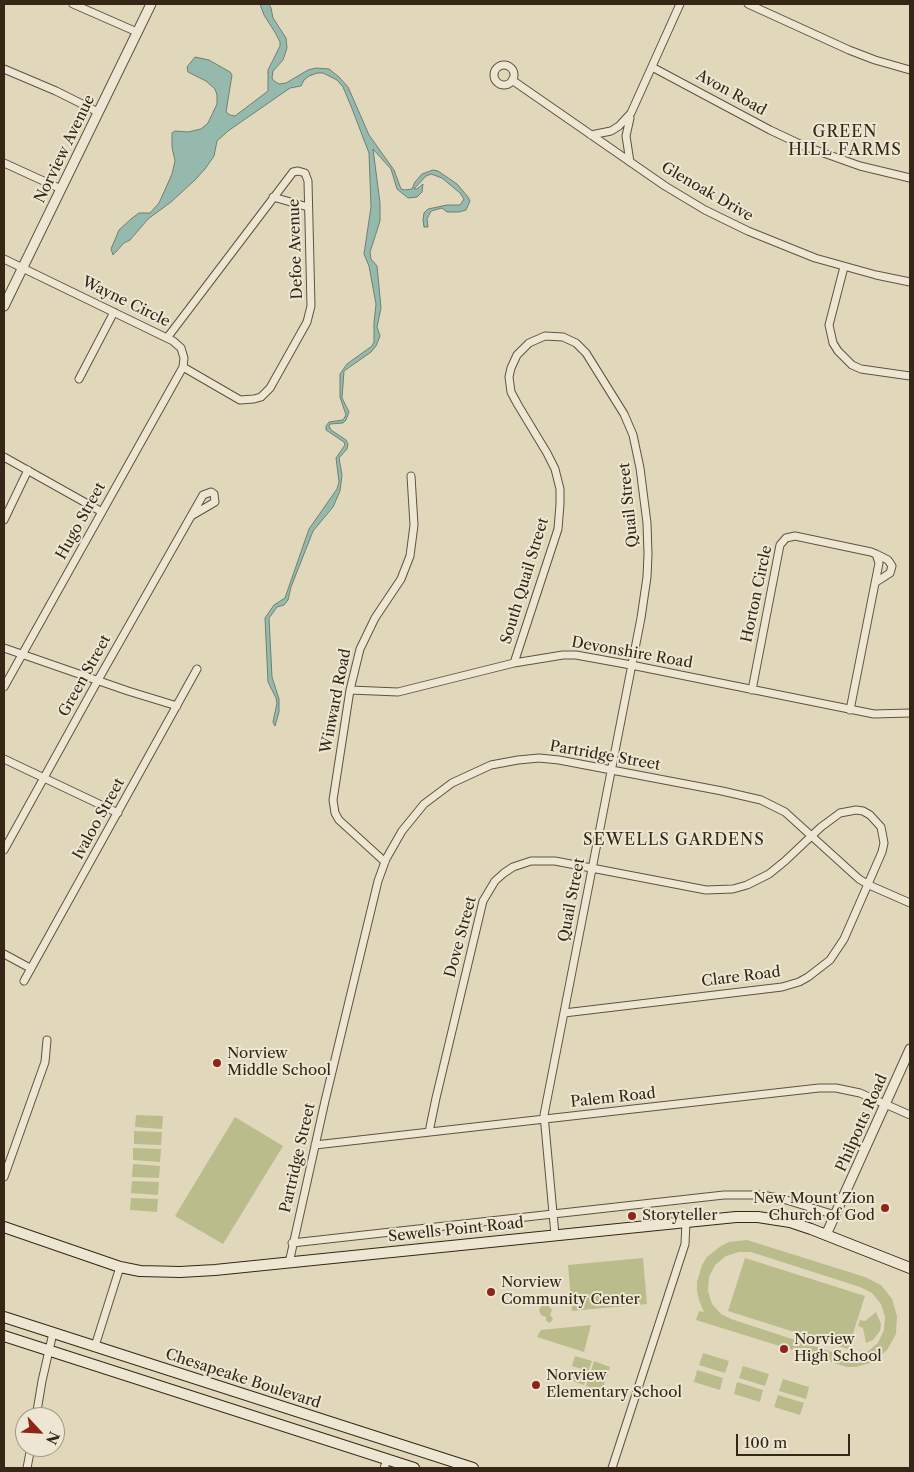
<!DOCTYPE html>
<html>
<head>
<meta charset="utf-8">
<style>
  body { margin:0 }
  #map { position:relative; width:914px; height:1472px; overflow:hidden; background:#e1d8bc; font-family:"Libre Caslon Text",serif }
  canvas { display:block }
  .frame { position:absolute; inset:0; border:5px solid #352616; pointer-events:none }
  .north { position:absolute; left:15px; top:1407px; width:50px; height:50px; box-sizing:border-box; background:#ece6d3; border:1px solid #a39987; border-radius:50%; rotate:115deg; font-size:14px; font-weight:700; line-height:20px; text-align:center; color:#352616 }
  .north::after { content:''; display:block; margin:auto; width:18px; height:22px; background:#8f2418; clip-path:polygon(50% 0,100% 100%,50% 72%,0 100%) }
  .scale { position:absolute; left:736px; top:1434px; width:114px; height:22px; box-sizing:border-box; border:2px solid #352616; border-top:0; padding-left:6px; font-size:15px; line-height:18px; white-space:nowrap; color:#352616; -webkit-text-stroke:4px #ece6d3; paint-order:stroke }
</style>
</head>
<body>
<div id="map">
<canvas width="914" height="1472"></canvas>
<div class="frame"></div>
<div class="north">N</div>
<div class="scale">100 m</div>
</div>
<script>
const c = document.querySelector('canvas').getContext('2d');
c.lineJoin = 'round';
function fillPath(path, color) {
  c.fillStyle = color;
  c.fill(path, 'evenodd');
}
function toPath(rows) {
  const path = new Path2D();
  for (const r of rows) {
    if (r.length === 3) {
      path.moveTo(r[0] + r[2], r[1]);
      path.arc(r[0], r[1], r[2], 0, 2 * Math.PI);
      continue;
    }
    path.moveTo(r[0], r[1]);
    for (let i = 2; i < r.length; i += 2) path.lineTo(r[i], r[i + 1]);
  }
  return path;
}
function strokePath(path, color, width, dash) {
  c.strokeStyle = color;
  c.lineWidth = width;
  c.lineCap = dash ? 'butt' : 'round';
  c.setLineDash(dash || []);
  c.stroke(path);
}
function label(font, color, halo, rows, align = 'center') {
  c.font = font + ' "Libre Caslon Text",serif';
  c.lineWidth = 4;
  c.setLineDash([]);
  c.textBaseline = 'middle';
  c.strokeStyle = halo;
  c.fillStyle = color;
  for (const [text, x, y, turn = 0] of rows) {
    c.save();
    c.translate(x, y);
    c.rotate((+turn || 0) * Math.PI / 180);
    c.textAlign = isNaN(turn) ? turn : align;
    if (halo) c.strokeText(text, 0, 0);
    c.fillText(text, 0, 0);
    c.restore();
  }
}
fillPath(toPath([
  [136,1115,163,1116,162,1129,135,1127],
  [235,1117,283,1146,223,1244,175,1216],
  [134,1131,162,1132,161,1145,134,1144],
  [133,1148,161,1149,160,1162,133,1160],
  [133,1164,160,1166,159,1178,132,1177],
  [132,1181,159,1182,158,1195,131,1193],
  [131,1198,158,1199,157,1212,130,1210],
  [747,1240,865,1277,881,1285,892,1299,897,1316,896,1334,887,1350,873,1362,856,1367,847,1367,696,1320,699,1311,704,1312,699,1300,697,1291,697,1282,702,1265,707,1257,721,1246,729,1242],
  [739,1252,751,1252,860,1287,872,1293,881,1304,885,1317,884,1330,878,1343,867,1352,854,1356,841,1355,731,1319,721,1314,712,1304,708,1291,709,1277,715,1265,726,1256],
  [643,1258,647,1304,572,1311,568,1265],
  [745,1258,865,1296,848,1349,728,1311],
  [547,1296,550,1297,551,1300,548,1305,552,1310,550,1315,553,1319,550,1323,546,1321,546,1317,541,1315,539,1310,541,1306,544,1304,543,1298],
  [876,1312,881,1324,880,1331,873,1340,866,1343,863,1328,858,1326,860,1320,865,1321],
  [591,1325,584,1352,537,1337,541,1330],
  [703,1353,729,1361,725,1373,699,1365],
  [575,1356,592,1361,588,1371,572,1366],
  [594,1361,610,1367,607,1377,591,1371],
  [743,1366,769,1374,765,1386,739,1378],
  [697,1370,723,1378,720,1390,694,1382],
  [575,1371,587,1375,584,1385,572,1381],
  [589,1376,605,1381,602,1391,586,1386],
  [783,1379,809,1387,806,1399,779,1391],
  [737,1382,763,1390,760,1402,734,1394],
  [778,1395,804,1403,800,1415,774,1407]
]), '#babc8b');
const water = toPath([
  [260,4,269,4,271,8,273,18,286,38,287,48,283,60,273,71,272,78,274,81,279,84,286,83,308,70,316,68,329,69,339,77,348,87,369,135,394,170,401,189,405,190,412,189,415,182,422,174,433,170,438,171,457,184,468,197,470,201,466,210,459,212,447,212,442,208,431,211,427,219,428,227,424,227,423,220,424,213,428,209,447,205,460,205,464,199,460,193,442,178,431,174,426,176,414,189,417,189,423,184,422,192,417,197,408,198,397,189,391,169,373,149,380,203,380,221,370,252,371,259,377,266,381,308,377,327,380,336,376,346,371,352,344,371,342,398,349,412,346,420,343,423,330,424,329,426,331,430,346,440,348,444,347,449,339,458,342,475,340,491,333,507,313,531,291,587,288,600,284,605,277,607,269,618,272,677,279,699,279,712,275,726,273,722,277,703,276,698,268,682,265,618,274,605,285,598,309,529,337,489,339,482,336,458,345,445,344,442,326,430,326,426,329,422,343,420,346,415,340,397,340,374,347,364,372,346,374,342,374,323,376,304,369,266,364,254,371,207,369,153,351,106,343,87,337,80,323,73,317,73,309,76,304,80,301,86,290,88,228,131,217,141,214,156,205,169,195,180,171,202,148,219,130,240,124,243,113,255,111,249,119,230,131,219,139,213,150,213,159,203,172,174,175,161,172,147,172,133,175,131,188,132,201,129,208,123,217,104,217,95,215,89,206,81,188,72,187,67,195,57,209,60,230,72,232,75,226,112,230,115,235,116,268,91,268,70,280,46,280,42,276,34,264,15,260,4]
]);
fillPath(water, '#95baad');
strokePath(water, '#6f7f71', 1);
const minor = toPath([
  [73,4,137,32],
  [748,4,849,50,875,60,910,70],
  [504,75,10],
  [652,67,770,130,804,146,860,166,910,178],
  [4,69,56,91,98,112],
  [512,80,665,186,705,210,748,231,815,258,876,275,910,282],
  [591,135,611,131,619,126,631,113,680,4],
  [630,162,626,136,630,118],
  [4,163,61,189],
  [273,197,308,207],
  [4,259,173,341,181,348,184,358,183,367,4,687],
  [844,267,829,325,833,343,838,351,852,365,861,369,910,376],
  [167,338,293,172,298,171,305,173,308,181,311,306,307,322,270,388,261,397,254,399,240,400,183,367],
  [79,379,114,312],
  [4,457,102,512],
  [4,520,28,470],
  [876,554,888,560,892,566,890,573,876,582],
  [4,648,128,691,177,706],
  [514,663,558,529,560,504,560,489,555,469,547,453,518,405,511,392,509,377,511,368,517,355,529,343,545,336,563,337,576,343,586,353,624,414,633,435,640,468,647,523,648,554,647,577,641,618,544,1115,555,1235],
  [350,690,398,692,514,663,563,655,576,655,631,665,874,714,910,713],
  [752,690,780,545,786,538,795,536,871,552,876,554,879,563,850,710],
  [4,759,118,813],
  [4,850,98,680,203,495,211,492,214,494,215,502,191,516],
  [385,862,339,820,335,813,333,800,350,690,360,649,375,618,401,579,410,556,414,525,411,476],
  [4,954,30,968],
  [24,981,197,669],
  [429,1132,436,1098,483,901,495,881,504,873,513,867,531,861,555,861,706,890,733,889,747,885,769,874,785,861,821,827,840,813,856,810,863,811,870,815,881,827,884,843,882,852,844,939,830,960,808,977,799,982,782,987,564,1013],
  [315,1145,819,1088,836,1088,860,1093,910,1115],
  [4,1177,45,1062,47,1040],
  [292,1243,724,1195,762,1195,783,1199,835,1215],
  [289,1263,325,1101,378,881,386,859,402,831,424,804,452,783,491,765,518,760,539,758,559,760,722,791,761,800,785,812,859,879,869,885,910,903],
  [95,1346,120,1267],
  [36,1417,42,1381,53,1333],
  [27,1468,31,1447],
  [384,1468,387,1460],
  [612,1468,685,1244,686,1222]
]);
const tertiary = toPath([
  [4,306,151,4],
  [826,1235,910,1049]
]);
const secondary = toPath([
  [4,1227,120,1267,140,1271,180,1272,215,1270,736,1217,758,1217,790,1222,811,1229,910,1268],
  [4,1317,473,1468],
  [4,1336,414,1468]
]);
strokePath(minor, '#605240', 9);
strokePath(tertiary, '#605240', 11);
strokePath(secondary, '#352616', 12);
strokePath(minor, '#ece6d3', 7);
strokePath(tertiary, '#ece6d3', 9);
strokePath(secondary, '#ece6d3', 10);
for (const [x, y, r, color] of [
  [217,1063,5,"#8f2418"],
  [885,1208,5,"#8f2418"],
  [632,1216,5,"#8f2418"],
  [491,1292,5,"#8f2418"],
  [784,1349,5,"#8f2418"],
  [536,1385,5,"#8f2418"]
]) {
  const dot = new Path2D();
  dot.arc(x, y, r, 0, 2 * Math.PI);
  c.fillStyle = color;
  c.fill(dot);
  strokePath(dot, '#ece6d3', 2);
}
label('15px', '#352616', '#ece6d3', [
  ["Avon Road",731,93,29],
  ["Norview Avenue",65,149,-64],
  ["Glenoak Drive",707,192,30],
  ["Defoe Avenue",296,249,-92],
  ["Wayne Circle",126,302,26],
  ["Quail Street",629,505,-96],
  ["Hugo Street",81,521,-61],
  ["South Quail Street",525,581,-73],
  ["Horton Circle",757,594,-78],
  ["Devonshire Road",632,653,10],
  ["Green Street",85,676,-61],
  ["Winward Road",336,701,-79],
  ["Partridge Street",605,756,10],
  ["Ivaloo Street",99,819,-61],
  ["Quail Street",572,900,-79],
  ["Dove Street",461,937,-75],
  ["Clare Road",741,977,-7],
  ["Palem Road",613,1098,-6],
  ["Philpotts Road",862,1123,-66],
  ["Partridge Street",298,1158,-77],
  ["Sewells Point Road",456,1230,-6],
  ["Chesapeake Boulevard",243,1379,18]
]);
label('15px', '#352616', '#ece6d3', [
  ["Norview",227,1054],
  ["Middle School",227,1071],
  ["New Mount Zion",875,1199,"right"],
  ["Church of God",875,1216,"right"],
  ["Storyteller",642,1216],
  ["Norview",501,1283],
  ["Community Center",501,1300],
  ["Norview",794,1340],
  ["High School",794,1357],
  ["Norview",546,1376],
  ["Elementary School",546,1393]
], 'left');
c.letterSpacing = '1px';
label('16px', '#352616', '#ece6d3', [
  ["GREEN",845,132],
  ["HILL FARMS",845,150],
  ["SEWELLS GARDENS",674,840]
]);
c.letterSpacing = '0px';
</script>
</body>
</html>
